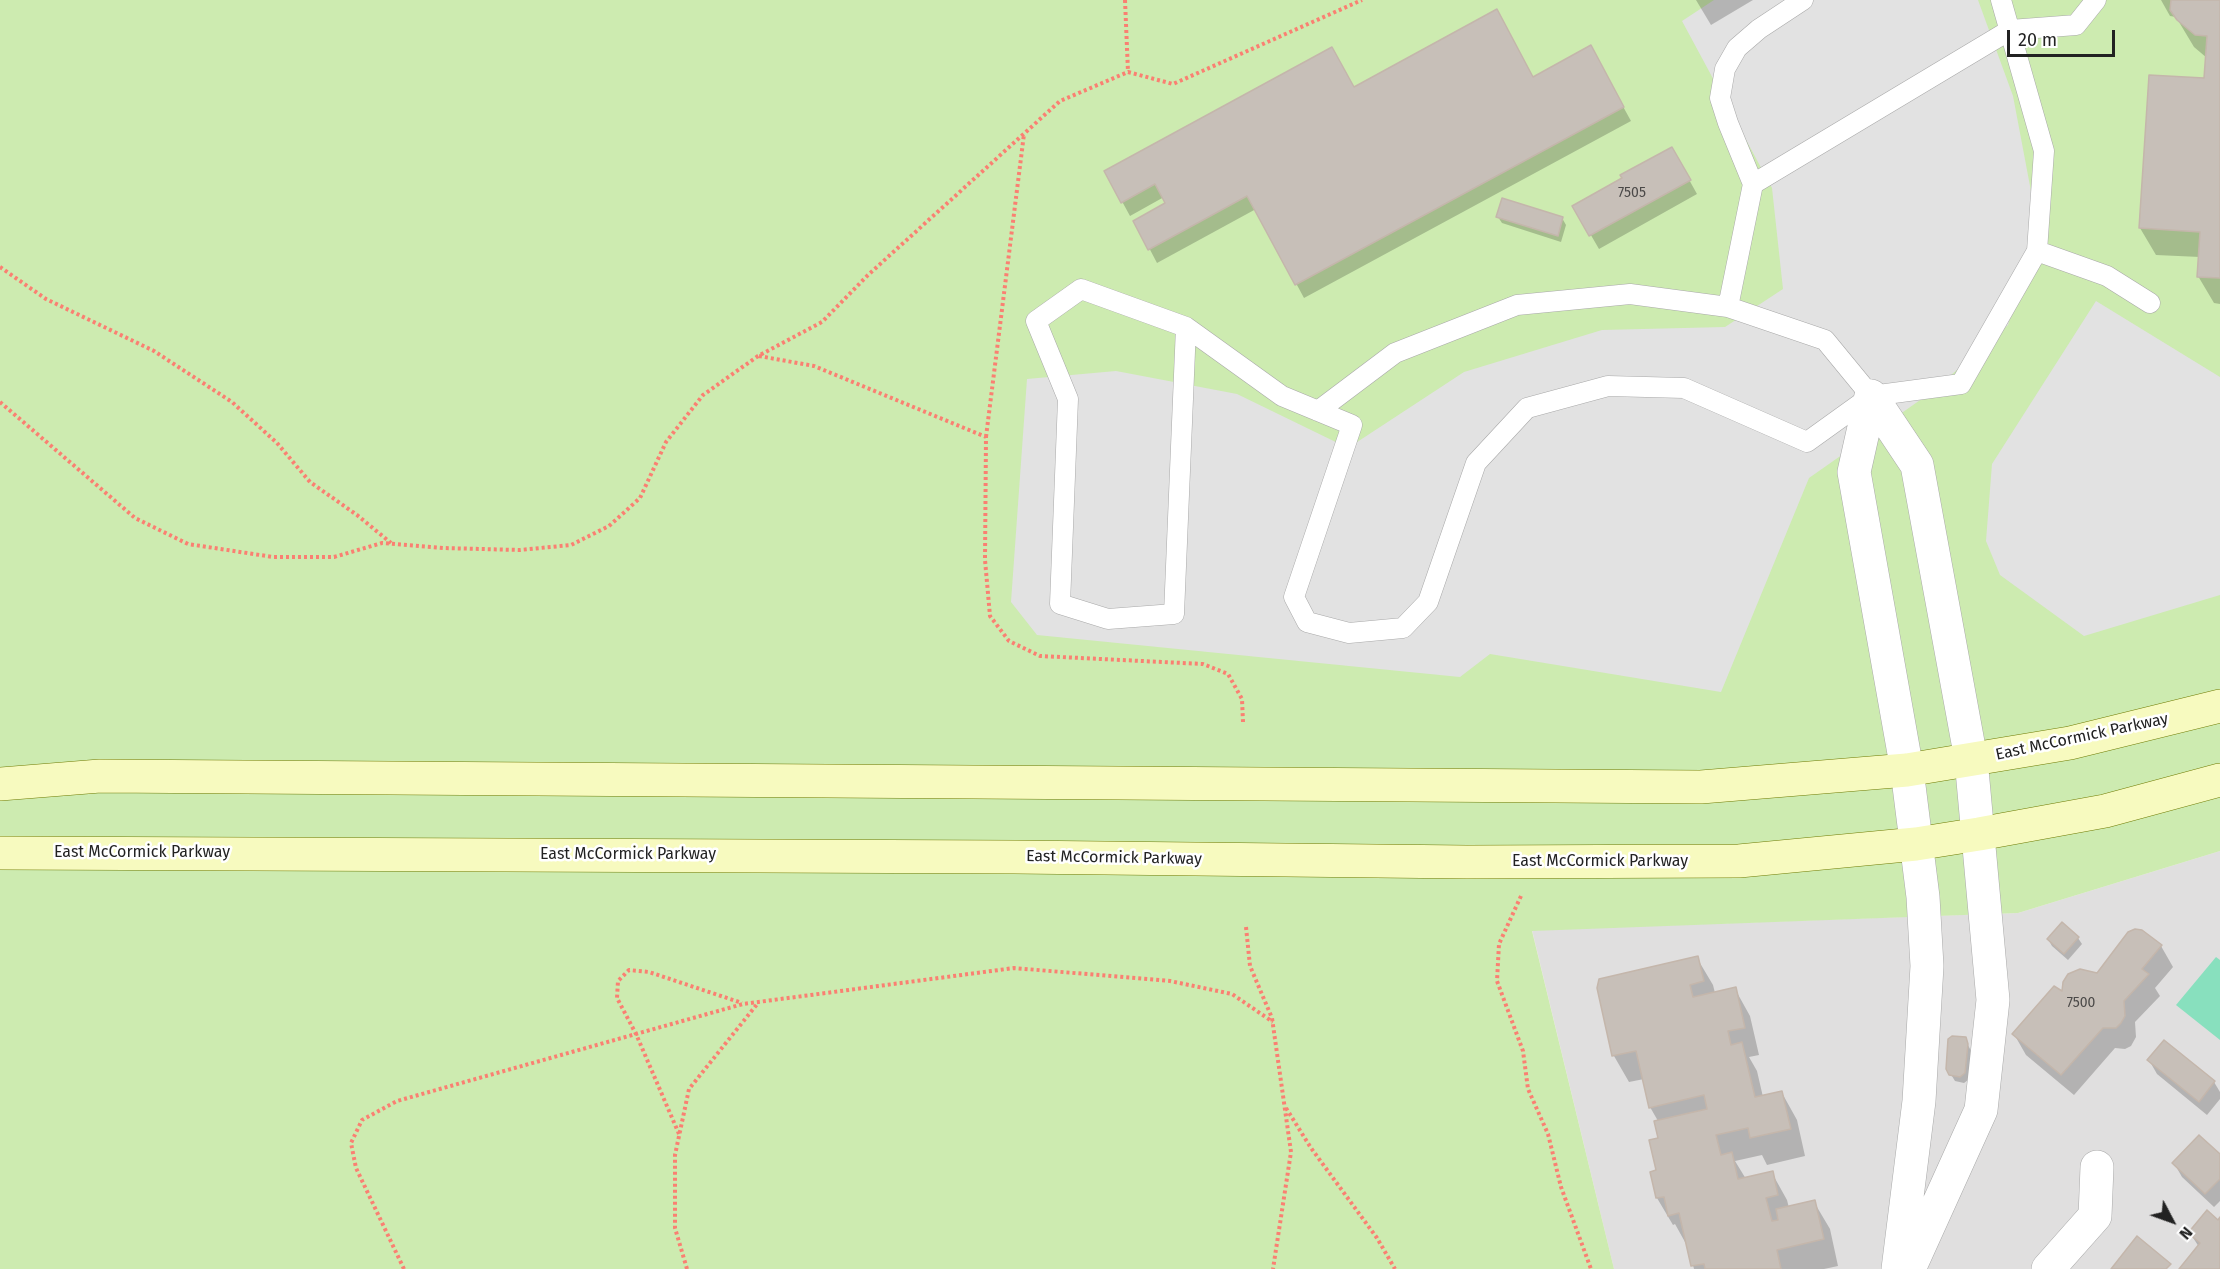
<!DOCTYPE html>
<html>
<head>
<meta charset="utf-8">
<style>
  body { margin:0 }
  #map { position:relative; width:2220px; height:1269px; overflow:hidden; background:#f2efe9; font-family:"Fira Sans",sans-serif }
  canvas { display:block }
  .north { position:absolute; left:2142px; top:1191px; width:60px; height:60px; -webkit-text-stroke:4px #fff; paint-order:stroke; rotate:131deg; font-size:16px; font-weight:700; line-height:24px; text-align:center; color:#222 }
  .north::after { content:''; display:block; margin:auto; width:21px; height:27px; background:#222; clip-path:polygon(50% 0,100% 100%,50% 72%,0 100%) }
  .scale { position:absolute; left:2007px; top:30px; width:108px; height:27px; box-sizing:border-box; border:3px solid #222; border-top:0; padding-left:8px; font-size:18px; line-height:21px; white-space:nowrap; color:#222; -webkit-text-stroke:4px #fff; paint-order:stroke }
</style>
</head>
<body>
<div id="map">
<canvas width="2220" height="1269"></canvas>
<div class="north">N</div>
<div class="scale">20 m</div>
</div>
<script>
const c = document.querySelector('canvas').getContext('2d');
c.lineJoin = 'round';
function fillPath(path, color) {
  c.fillStyle = color;
  c.fill(path, 'evenodd');
}
function toPath(rows) {
  const path = new Path2D();
  for (const r of rows) {
    path.moveTo(r[0], r[1]);
    for (let i = 2; i < r.length; i += 2) path.lineTo(r[i], r[i + 1]);
  }
  return path;
}
function strokePath(path, color, width, dash) {
  c.strokeStyle = color;
  c.lineWidth = width;
  c.lineCap = dash ? 'butt' : 'round';
  c.setLineDash(dash || []);
  c.stroke(path);
}
function label(font, color, halo, rows, align = 'center') {
  c.font = font + ' "Fira Sans",sans-serif';
  c.lineWidth = 5;
  c.setLineDash([]);
  c.textBaseline = 'middle';
  c.strokeStyle = halo;
  c.fillStyle = color;
  for (const [text, x, y, turn = 0] of rows) {
    c.save();
    c.translate(x, y);
    c.rotate((+turn || 0) * Math.PI / 180);
    c.textAlign = isNaN(turn) ? turn : align;
    if (halo) c.strokeText(text, 0, 0);
    c.fillText(text, 0, 0);
    c.restore();
  }
}
fillPath(toPath([
  [2220,851,2220,1269,1614,1269,1532,930,2018,913]
]), '#e0dfdf');
fillPath(toPath([
  [0,0,2220,0,2220,851,2018,913,1532,931,1614,1269,0,1269]
]), '#cdebb0');
fillPath(toPath([
  [2216,957,2220,960,2220,1040,2176,1005]
]), '#88e0be');
fillPath(toPath([
  [1714,0,1978,0,2013,96,2037,223,2008,325,1933,391,1809,478,1721,692,1490,654,1460,677,1037,635,1011,602,1027,379,1116,371,1237,394,1348,448,1464,372,1602,330,1725,327,1783,289,1772,188,1682,21],
  [2096,301,2220,377,2220,595,2084,636,2000,575,1986,541,1992,464]
]), '#e2e2e2');
fillPath(toPath([
  [1696,0,1753,0,1711,25],
  [2161,0,2220,0,2220,304,2214,303,2198,276,2200,257,2156,255,2140,228,2206,79,2207,58,2194,47,2176,17,2170,16],
  [1598,61,1631,121,1304,298,1256,209,1157,263,1135,221,1167,204,1164,197,1130,216,1106,172,1354,89,1533,78],
  [1672,149,1697,194,1599,249,1574,206],
  [1498,217,1562,218,1566,225,1561,242,1502,223],
  [2078,938,2082,944,2068,960,2052,946,2048,939],
  [2161,946,2173,967,2155,988,2160,996,2135,1022,2136,1037,2131,1046,2125,1049,2115,1048,2074,1095,2026,1055,2014,1034,2063,993,2097,975],
  [1697,958,1713,985,1715,993,1735,989,1750,1016,1759,1055,1749,1057,1757,1071,1763,1097,1782,1093,1797,1120,1805,1156,1767,1165,1762,1155,1735,1161,1746,1179,1772,1173,1787,1200,1789,1208,1814,1202,1830,1229,1838,1266,1824,1269,1694,1269,1687,1242,1685,1242,1675,1224,1673,1225,1657,1198,1658,1121,1650,1107,1644,1079,1629,1082,1614,1056],
  [1965,1039,1971,1051,1968,1080,1964,1083,1955,1081,1947,1068],
  [2164,1042,2214,1082,2220,1092,2220,1099,2207,1115,2157,1074,2149,1060],
  [2220,1156,2220,1201,2214,1207,2182,1177,2174,1163],
  [2220,1220,2220,1269,2181,1269,2199,1247,2190,1233]
]), '#0003');
const building = toPath([
  [2171,0,2220,0,2220,278,2197,277,2200,232,2139,228,2149,75,2204,78,2207,36,2195,35,2177,20,2170,10,2171,0],
  [1497,9,1533,77,1591,45,1624,107,1295,285,1247,196,1148,250,1133,221,1165,203,1155,184,1121,203,1104,171,1332,47,1354,87,1497,9],
  [1672,147,1691,180,1589,236,1572,206,1622,178,1620,175,1672,147],
  [1502,198,1563,217,1558,236,1496,217,1502,198],
  [2062,922,2079,937,2064,954,2047,939,2062,922],
  [2135,929,2142,930,2162,945,2142,969,2149,974,2124,1001,2125,1016,2121,1023,2116,1028,2103,1028,2061,1075,2012,1034,2054,986,2062,991,2063,982,2068,974,2080,969,2097,973,2128,932,2135,929],
  [1698,956,1704,981,1690,985,1693,997,1736,987,1745,1028,1728,1031,1731,1045,1742,1042,1755,1097,1782,1091,1791,1129,1750,1138,1748,1128,1716,1135,1721,1155,1732,1152,1738,1179,1773,1171,1778,1195,1766,1198,1772,1221,1778,1220,1776,1209,1815,1200,1824,1239,1777,1250,1781,1269,1705,1269,1704,1264,1691,1266,1679,1213,1668,1216,1664,1197,1656,1198,1650,1172,1656,1170,1649,1140,1658,1138,1654,1121,1707,1109,1704,1095,1649,1108,1636,1051,1612,1056,1597,988,1599,979,1698,956],
  [1952,1036,1966,1037,1968,1044,1965,1073,1960,1077,1949,1075,1946,1069,1948,1039,1952,1036],
  [2164,1040,2215,1081,2199,1102,2147,1060,2164,1040],
  [2199,1135,2220,1154,2220,1179,2205,1194,2172,1163,2199,1135],
  [2207,1210,2218,1220,2220,1217,2220,1269,2179,1269,2200,1243,2188,1233,2207,1210],
  [2137,1236,2171,1264,2166,1269,2111,1269,2137,1236]
]);
fillPath(building, '#c7bfb8');
strokePath(building, '#c4b6ab', 1.5);
const service = toPath([
  [1803,0,1759,29,1737,48,1725,69,1720,98,1728,123,1753,184,1728,307,1825,340,1871,396],
  [2001,0,2044,151,2037,251],
  [1753,184,2010,30,2076,25,2096,0],
  [1186,327,1174,614,1108,619,1060,604,1068,399,1036,321,1081,289,1186,327,1282,396,1352,425,1294,597,1307,622,1349,633,1403,628,1428,602,1476,463,1527,408,1608,386,1684,388,1807,442,1871,396,1961,384,2037,251,2107,276,2150,303],
  [1318,411,1395,353,1517,305,1630,294,1728,307]
]);
const minor = toPath([
  [1871,396,1917,465,1971,759,1993,1000,1981,1110,1909,1269],
  [1871,396,1854,472,1907,770,1923,897,1927,966,1919,1101,1898,1269],
  [2048,1269,2095,1216,2097,1167]
]);
const secondary = toPath([
  [0,784,100,776,1701,787,1907,770,2070,743,2220,706],
  [0,853,1014,857,1467,862,1739,861,1916,844,1979,834,2105,811,2220,780]
]);
strokePath(service, '#a9a9a9', 21);
strokePath(minor, '#a9a9a9', 34);
strokePath(secondary, '#707d05', 34);
strokePath(toPath([
  [1125,0,1128,72],
  [0,267,46,299,154,351,232,402,277,443,310,482,357,515,391,543],
  [759,356,814,366,986,437,985,560,990,616,1009,641,1040,656,1203,664,1228,674,1242,699,1243,722],
  [0,402,135,518,188,544,273,557,334,557,382,543,443,548,520,550,571,545,609,526,640,498,666,442,703,395,758,356,822,322,868,275,1060,101,1128,72,1173,84,1362,0],
  [986,437,1024,134],
  [1521,896,1499,944,1497,981,1523,1051,1528,1089,1548,1134,1561,1187,1591,1269],
  [1246,927,1250,966,1272,1018,1291,1152,1273,1269],
  [1286,1108,1311,1148,1377,1238,1395,1269],
  [679,1134,636,1034,617,998,618,981,629,970,649,972,742,1003],
  [404,1269,356,1168,351,1143,362,1120,397,1101,743,1004,1014,968,1170,981,1232,994,1273,1022],
  [687,1269,675,1228,675,1155,689,1089,758,1003]
]), '#fa8072', 4, [3, 3]);
strokePath(service, '#fff', 20);
strokePath(minor, '#fff', 33);
strokePath(secondary, '#f7fabf', 33);
label('14px', '#4b4948', null, [
  ["7505",1632,193],
  ["7500",2081,1003]
]);
label('16px', '#222', '#fff', [
  ["East McCormick Parkway",2082,737,-12],
  ["East McCormick Parkway",142,853],
  ["East McCormick Parkway",628,855],
  ["East McCormick Parkway",1114,858,1],
  ["East McCormick Parkway",1600,862]
]);
</script>
</body>
</html>
